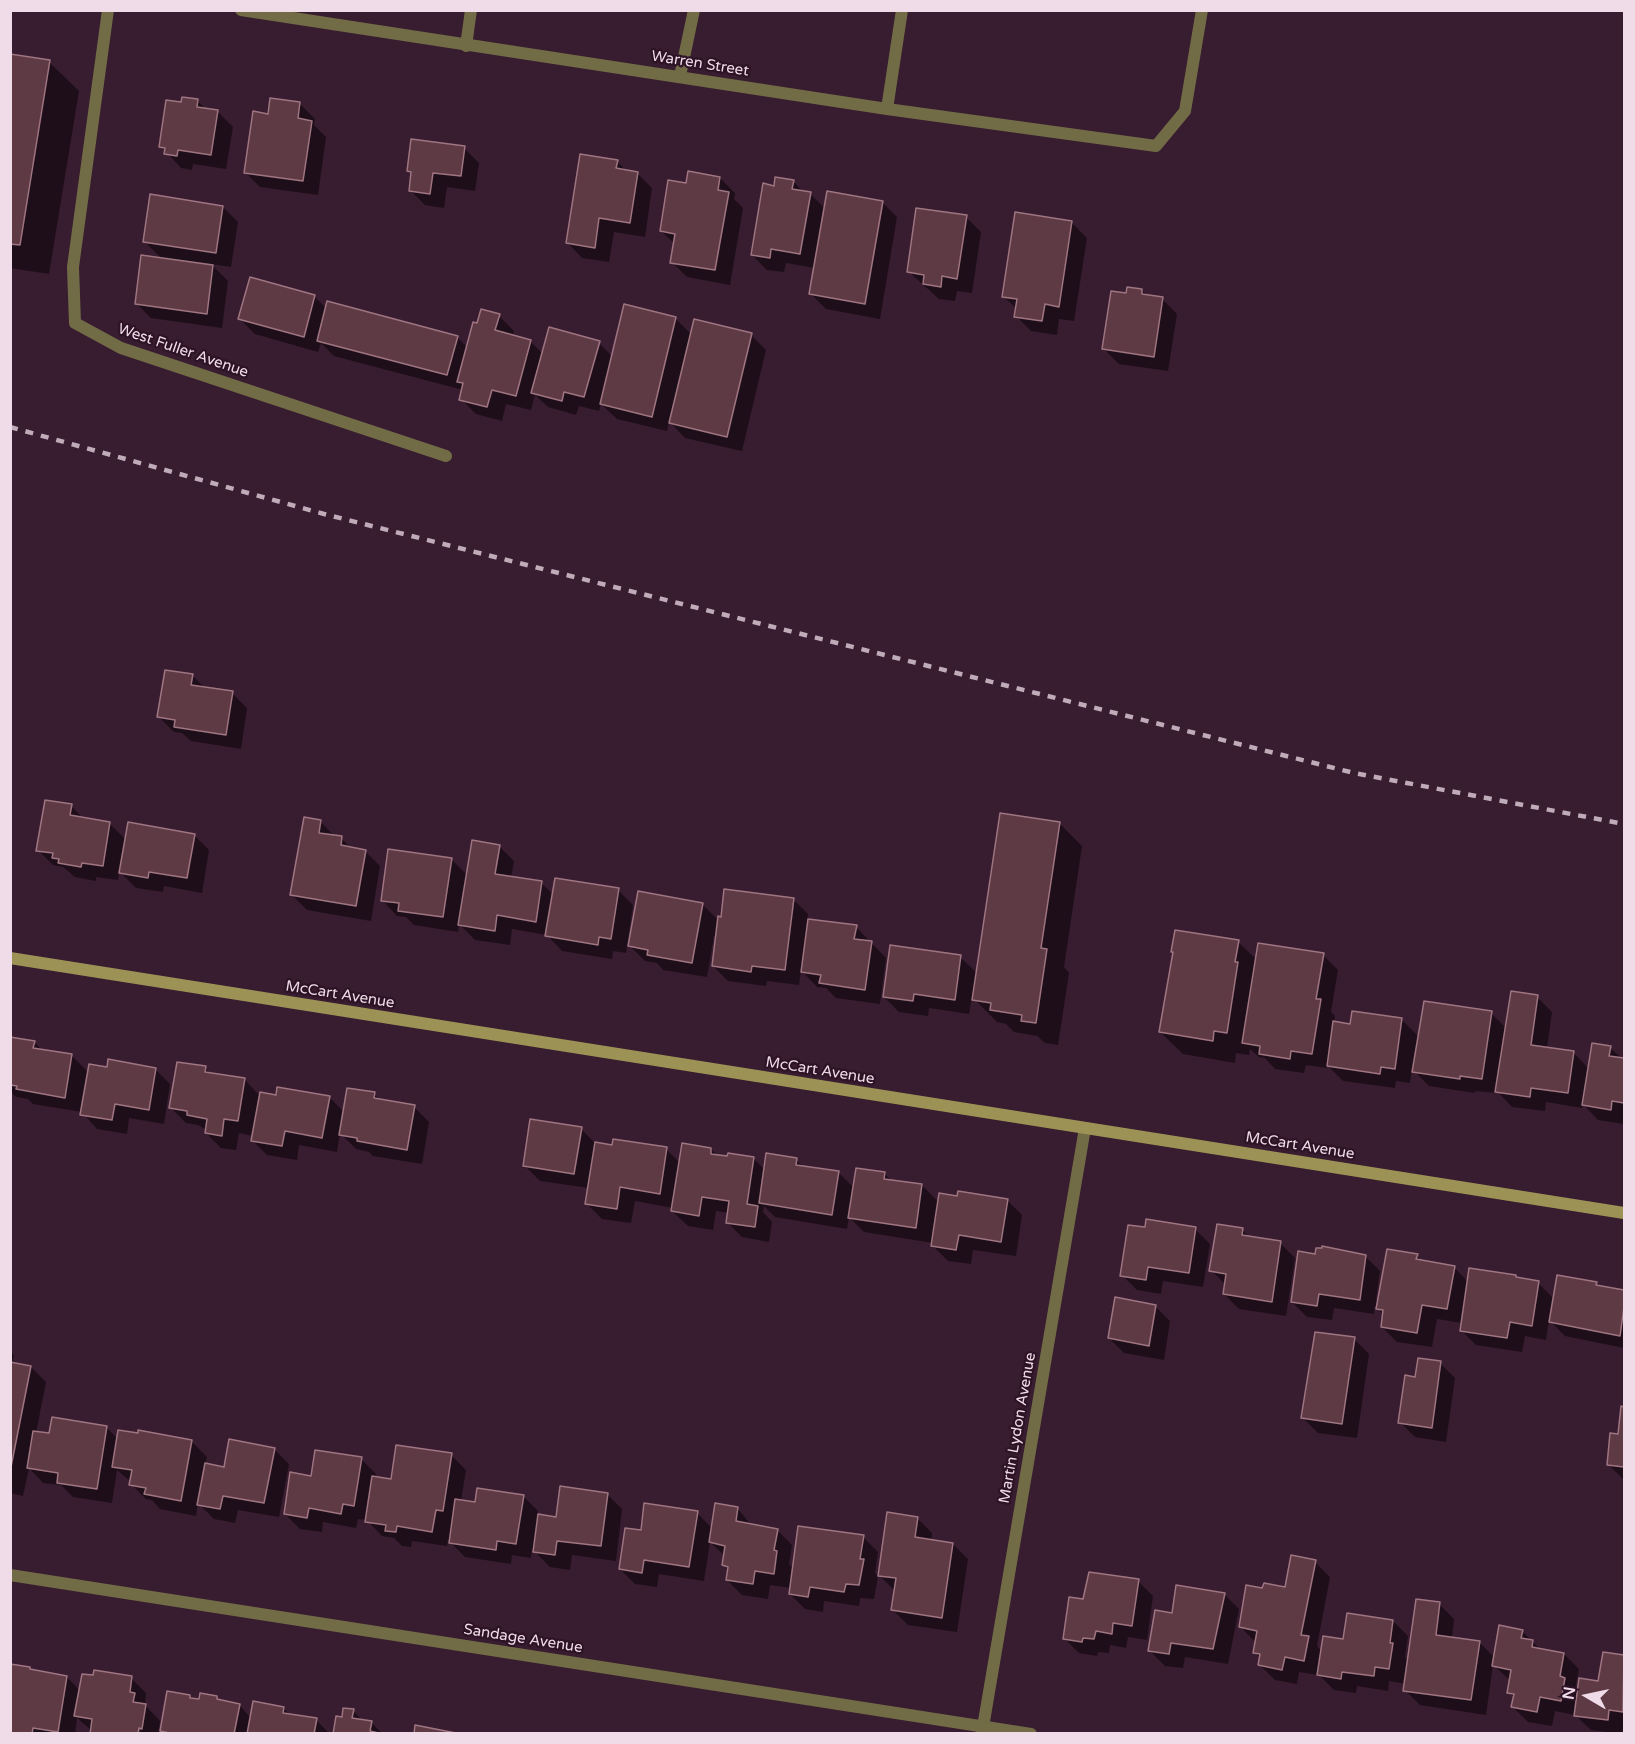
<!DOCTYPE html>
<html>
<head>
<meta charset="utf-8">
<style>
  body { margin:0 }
  #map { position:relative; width:1635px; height:1744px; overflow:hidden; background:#381c30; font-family:"Varela Round",sans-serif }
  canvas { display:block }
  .frame { position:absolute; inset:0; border:12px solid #efdce8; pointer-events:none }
  .north { position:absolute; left:1557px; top:1666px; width:60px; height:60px; -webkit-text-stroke:4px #2e1326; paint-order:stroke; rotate:279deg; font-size:16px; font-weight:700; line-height:24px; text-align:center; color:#efdce8 }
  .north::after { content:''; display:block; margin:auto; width:21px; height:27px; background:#efdce8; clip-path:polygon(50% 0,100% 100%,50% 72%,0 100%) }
</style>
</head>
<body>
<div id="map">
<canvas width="1635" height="1744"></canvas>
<div class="frame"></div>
<div class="north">N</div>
</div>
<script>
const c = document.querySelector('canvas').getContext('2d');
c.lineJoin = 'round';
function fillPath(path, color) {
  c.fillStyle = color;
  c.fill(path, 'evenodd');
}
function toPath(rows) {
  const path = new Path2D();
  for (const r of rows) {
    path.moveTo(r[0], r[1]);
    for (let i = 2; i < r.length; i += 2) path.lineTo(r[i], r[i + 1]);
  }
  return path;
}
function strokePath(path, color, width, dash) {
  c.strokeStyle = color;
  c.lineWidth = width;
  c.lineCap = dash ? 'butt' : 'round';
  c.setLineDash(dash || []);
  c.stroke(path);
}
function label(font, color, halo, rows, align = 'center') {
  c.font = font + ' "Varela Round",sans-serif';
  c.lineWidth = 4.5;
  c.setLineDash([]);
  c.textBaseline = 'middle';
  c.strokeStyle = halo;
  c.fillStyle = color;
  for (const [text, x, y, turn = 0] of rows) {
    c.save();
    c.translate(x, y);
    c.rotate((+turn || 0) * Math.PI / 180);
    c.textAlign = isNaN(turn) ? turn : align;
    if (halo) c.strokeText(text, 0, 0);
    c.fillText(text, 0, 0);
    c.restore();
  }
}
fillPath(toPath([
  [10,55,49,62,79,91,49,274,10,268],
  [198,101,206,110,217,111,233,127,226,169,193,164,192,170,181,168,161,146,182,104],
  [299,103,315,119,314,125,326,137,318,195,260,187,245,172,269,115],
  [464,148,479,163,475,191,447,187,444,208,425,205,410,190,412,175,408,171],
  [617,161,627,172,637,173,652,188,645,237,614,232,609,262,582,258,567,242],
  [720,178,735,193,734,199,743,208,730,285,687,277,672,262,675,244,661,231,688,185],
  [793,181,804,193,810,194,826,209,882,202,897,217,880,319,826,309,811,294,815,268,786,263,784,272,767,270,752,255,775,187],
  [223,207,238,222,231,267,211,264,228,281,222,328,151,318,136,303,162,259,144,241],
  [966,217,981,232,972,293,957,291,955,301,939,299,908,271],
  [1072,223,1087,238,1074,321,1059,319,1057,335,1031,331,1016,316,1017,309,1004,297],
  [1142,290,1148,296,1162,299,1177,314,1168,371,1119,364,1104,349,1127,295],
  [315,297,327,309,457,337,468,348,478,325,499,316,514,331,512,336,530,341,543,354,599,343,613,357,675,318,692,335,751,335,766,350,742,451,685,438,669,421,667,431,617,419,601,404,599,411,579,406,576,415,548,407,535,395,531,410,506,404,502,421,476,414,461,399,463,390,334,356,321,343,318,352,255,334,240,319],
  [192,675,206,689,232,693,247,708,241,749,191,741,182,733,174,732,159,717],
  [71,806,84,819,109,823,126,840,194,835,209,850,202,893,164,886,163,892,136,888,119,871,118,880,96,877,96,881,75,877,63,867,53,865,38,850],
  [320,821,335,837,341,838,352,849,365,851,380,866,371,921,307,910,292,895],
  [1059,823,1082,846,1064,967,1069,973,1058,1045,1045,1043,1037,1036,1014,1032,1006,1024,997,1022,972,997,969,1014,929,1008,928,1016,899,1012,884,997,960,957,978,974],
  [499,846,514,861,511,878,541,883,554,895,618,890,633,905,626,953,613,951,612,959,562,951,547,935,512,929,510,945,475,940,459,924,458,932,414,925,406,917,397,916,382,900,451,859,468,876],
  [793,899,808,914,807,920,856,927,886,958,880,1004,836,998,826,988,817,987,801,970,799,985,767,981,766,986,728,981,713,966,717,936,714,936,707,977,663,970,657,963,645,961,630,946,702,904,719,921],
  [1238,942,1257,960,1323,955,1338,970,1331,1012,1335,1016,1334,1023,1351,1026,1402,1020,1419,1037,1491,1013,1507,1029,1537,997,1552,1012,1547,1048,1573,1052,1589,1069,1610,1048,1624,1060,1624,1124,1598,1120,1583,1104,1582,1108,1546,1102,1545,1111,1512,1107,1497,1091,1496,1093,1475,1091,1475,1093,1429,1086,1412,1069,1410,1083,1396,1081,1395,1088,1343,1081,1327,1065,1327,1068,1306,1065,1304,1073,1275,1069,1265,1058,1259,1057,1250,1049,1249,1055,1236,1053,1235,1063,1183,1054,1160,1032],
  [10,1038,34,1042,43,1051,72,1056,89,1073,108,1069,155,1069,170,1084,164,1124,129,1118,127,1134,97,1129,82,1112,33,1104,28,1099,16,1097,10,1091],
  [205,1068,212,1075,245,1080,260,1096,329,1097,345,1113,374,1094,381,1101,414,1107,429,1122,422,1164,373,1156,369,1152,356,1149,340,1133,337,1152,299,1145,297,1160,267,1155,252,1140,253,1136,239,1133,236,1150,221,1148,206,1133,207,1130,198,1125,186,1123,171,1108],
  [581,1129,596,1144,666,1149,680,1163,711,1149,718,1156,754,1159,765,1170,796,1160,804,1167,838,1172,854,1188,857,1169,885,1174,892,1181,922,1185,939,1203,1007,1200,1022,1215,1016,1256,973,1250,971,1264,948,1261,933,1246,933,1243,864,1232,849,1217,847,1229,775,1217,764,1206,763,1212,772,1222,769,1242,742,1237,727,1222,729,1213,716,1211,713,1230,688,1226,672,1211,673,1208,635,1201,631,1223,602,1219,587,1204,589,1188,540,1181,525,1166],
  [1146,1229,1195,1229,1210,1244,1203,1287,1163,1281,1161,1294,1137,1290,1122,1275],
  [1242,1230,1251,1238,1280,1243,1295,1258,1286,1316,1239,1309,1224,1294,1226,1285,1211,1270],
  [1317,1256,1365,1256,1380,1271,1376,1300,1379,1301,1417,1256,1423,1262,1454,1267,1468,1282,1515,1276,1519,1279,1538,1283,1554,1299,1596,1283,1600,1287,1624,1291,1624,1348,1565,1336,1549,1320,1546,1340,1525,1336,1522,1352,1476,1345,1461,1330,1462,1323,1437,1319,1432,1347,1397,1342,1382,1327,1384,1315,1375,1306,1374,1314,1334,1308,1332,1320,1307,1317,1292,1302],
  [1155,1306,1170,1321,1164,1360,1124,1353,1109,1338],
  [1354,1339,1369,1354,1357,1438,1318,1433,1303,1418],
  [10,1351,14,1355,12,1364,31,1367,46,1382,36,1433,51,1435,106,1427,118,1439,192,1442,207,1457,205,1465,225,1469,274,1449,289,1464,279,1517,238,1510,235,1523,214,1519,198,1503,196,1516,160,1509,152,1500,146,1499,131,1484,131,1482,117,1470,112,1503,73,1497,61,1485,43,1483,29,1468,23,1496,10,1493],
  [1440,1363,1455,1378,1446,1442,1415,1437,1400,1422,1416,1379],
  [1622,1408,1624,1408,1624,1480,1608,1464,1619,1436],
  [451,1455,466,1470,461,1501,476,1503,523,1496,538,1511,537,1516,557,1518,607,1494,622,1509,616,1561,572,1555,570,1570,550,1567,532,1549,531,1558,512,1555,511,1564,465,1557,448,1540,447,1546,412,1541,411,1547,402,1546,394,1538,382,1536,367,1520,358,1519,356,1528,323,1522,322,1532,300,1529,285,1514,312,1477,361,1459,376,1474,376,1478,392,1480],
  [738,1509,752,1526,777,1530,792,1545,789,1564,794,1569,863,1537,878,1552,875,1573,878,1576,874,1599,860,1598,859,1606,824,1601,823,1612,805,1609,790,1594,791,1588,770,1585,768,1599,742,1595,727,1580,729,1571,723,1565,725,1556,710,1542,704,1581,659,1574,657,1587,635,1584,620,1569,642,1532,697,1513,712,1528],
  [917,1518,932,1533,931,1541,953,1544,968,1559,957,1632,908,1625,893,1610,894,1590,879,1575],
  [1315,1562,1330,1577,1317,1646,1322,1652,1393,1621,1408,1636,1405,1657,1409,1661,1439,1604,1454,1619,1452,1638,1479,1642,1495,1658,1522,1631,1541,1650,1564,1654,1579,1669,1575,1689,1579,1693,1600,1683,1604,1654,1624,1657,1624,1724,1622,1734,1591,1730,1575,1715,1555,1711,1552,1726,1528,1722,1513,1707,1515,1698,1509,1692,1511,1681,1493,1665,1486,1715,1420,1705,1405,1690,1406,1684,1389,1681,1388,1691,1357,1686,1356,1693,1334,1690,1319,1675,1299,1672,1297,1684,1275,1680,1260,1665,1261,1659,1254,1652,1255,1642,1240,1626,1264,1590,1286,1589],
  [1138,1581,1153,1596,1147,1640,1128,1637,1126,1648,1110,1645,1109,1653,1098,1652,1097,1656,1079,1653,1064,1638,1084,1601],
  [1224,1594,1239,1609,1228,1664,1185,1657,1183,1668,1165,1666,1150,1651,1173,1614],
  [29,1668,33,1671,67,1677,80,1691,131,1678,146,1693,145,1705,160,1721,158,1734,92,1734,92,1731,77,1718,75,1734,10,1734],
  [189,1697,193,1700,217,1698,221,1702,239,1705,251,1718,283,1708,290,1715,316,1720,330,1734,165,1734,162,1731],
  [353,1711,363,1721,371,1722,382,1734,334,1734,343,1719]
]), '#0007');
const building = toPath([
  [10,54,50,60,20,245,10,244,10,54],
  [182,97,198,99,197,107,218,110,211,155,178,150,177,156,164,154,165,148,159,147,166,100,181,102,182,97],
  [270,98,300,102,298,118,312,121,303,181,244,173,253,111,268,114,270,98],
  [411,139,465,146,461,176,433,173,430,194,409,191,411,172,407,171,411,139],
  [580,154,618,160,616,168,638,172,630,223,599,218,595,248,566,243,580,154],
  [688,171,720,177,718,190,729,192,715,270,670,263,675,234,660,231,668,180,686,183,688,171],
  [775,177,794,180,792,189,811,192,800,254,771,249,770,258,751,255,763,183,774,186,775,177],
  [827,191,883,201,865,304,809,294,827,191],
  [150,194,223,206,216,253,143,242,150,194],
  [916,208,967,215,957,279,942,276,941,287,923,284,924,275,907,272,916,208],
  [1015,212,1072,221,1059,307,1045,304,1042,321,1014,317,1017,299,1002,297,1015,212],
  [141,255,213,265,207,314,135,304,141,255],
  [250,277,315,295,304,337,238,319,250,277],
  [1127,287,1142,289,1142,294,1163,297,1154,357,1102,349,1111,291,1126,293,1127,287],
  [327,301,458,336,447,375,317,341,327,301],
  [624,304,676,317,652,417,600,404,624,304],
  [481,309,500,314,495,330,531,340,516,396,492,390,487,407,459,400,463,383,457,382,473,322,477,323,481,309],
  [694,319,752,333,727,437,669,423,694,319],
  [549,327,600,341,584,397,564,392,562,401,531,393,549,327],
  [165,670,193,674,191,685,233,691,226,735,174,727,175,720,157,717,165,670],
  [45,800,72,804,70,815,110,822,103,866,82,863,81,867,58,863,59,859,52,858,53,853,36,851,45,800],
  [1000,813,1060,822,1041,948,1047,949,1036,1023,1021,1021,1022,1015,990,1010,991,1003,972,1000,1000,813],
  [304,817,321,820,319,833,342,836,341,845,366,850,356,906,290,895,304,817],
  [128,822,195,834,187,878,149,872,148,878,119,873,128,822],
  [472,840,500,845,495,874,542,881,536,922,497,915,495,931,458,925,472,840],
  [388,849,452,858,443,917,398,911,399,903,381,901,388,849],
  [555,878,619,888,611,939,599,937,598,945,545,936,555,878],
  [724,889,794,898,785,970,752,966,751,972,712,966,718,916,721,917,724,889],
  [638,891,703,903,692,963,647,955,648,950,628,946,638,891],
  [808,919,857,925,854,939,872,941,865,990,819,983,821,975,801,972,808,919],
  [1175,930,1239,940,1235,962,1238,962,1227,1033,1214,1031,1213,1041,1159,1032,1173,952,1171,952,1175,930],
  [1258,943,1324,953,1316,999,1321,999,1312,1054,1291,1051,1290,1059,1259,1054,1260,1046,1242,1043,1258,943],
  [890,945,961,955,955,1000,914,994,913,1001,883,997,890,945],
  [1511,991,1538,995,1531,1045,1574,1051,1568,1093,1531,1088,1530,1097,1495,1092,1511,991],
  [1424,1001,1492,1011,1482,1079,1460,1076,1460,1079,1412,1072,1424,1001],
  [1352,1011,1402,1018,1395,1069,1381,1067,1380,1074,1327,1066,1333,1021,1350,1024,1352,1011],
  [10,1037,35,1041,33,1048,72,1054,65,1098,16,1089,17,1086,10,1085,10,1037],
  [1592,1043,1611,1046,1609,1056,1624,1058,1624,1103,1612,1101,1611,1110,1582,1105,1592,1043],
  [108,1059,156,1068,149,1110,115,1104,112,1120,80,1115,89,1064,107,1067,108,1059],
  [177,1062,206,1066,205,1072,245,1078,238,1121,224,1119,222,1136,205,1133,207,1119,187,1115,187,1111,169,1108,177,1062],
  [277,1087,330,1096,322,1138,285,1131,282,1146,251,1141,260,1092,276,1095,277,1087],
  [347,1088,375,1092,374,1098,415,1105,407,1150,357,1141,357,1138,339,1135,347,1088],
  [530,1119,582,1127,574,1174,523,1166,530,1119],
  [613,1139,667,1147,660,1194,620,1187,617,1209,585,1204,595,1142,612,1145,613,1139],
  [682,1143,711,1148,711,1154,727,1156,728,1153,754,1157,747,1204,758,1206,755,1227,726,1223,729,1201,702,1197,699,1216,671,1211,682,1143],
  [766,1153,797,1158,796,1165,839,1171,832,1215,759,1203,766,1153],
  [856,1168,885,1172,884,1179,922,1184,916,1228,848,1218,856,1168],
  [958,1191,1008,1199,1001,1242,959,1235,956,1250,931,1246,939,1193,957,1196,958,1191],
  [1146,1219,1196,1227,1189,1273,1148,1267,1146,1280,1120,1276,1128,1225,1145,1227,1146,1219],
  [1217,1224,1243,1228,1242,1235,1281,1241,1272,1302,1223,1294,1226,1274,1209,1271,1217,1224],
  [1322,1246,1366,1255,1360,1300,1319,1294,1317,1306,1291,1302,1298,1251,1315,1254,1316,1248,1322,1248,1322,1246],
  [1387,1249,1418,1254,1416,1259,1455,1266,1447,1309,1422,1305,1417,1333,1381,1327,1383,1310,1376,1309,1387,1249],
  [1469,1268,1516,1275,1516,1277,1539,1281,1532,1326,1510,1322,1507,1338,1460,1331,1469,1268],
  [1557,1275,1597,1282,1596,1285,1624,1290,1624,1307,1620,1336,1549,1322,1557,1275],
  [1115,1297,1156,1305,1149,1346,1108,1338,1115,1297],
  [1315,1332,1355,1337,1342,1424,1301,1418,1315,1332],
  [1418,1358,1441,1361,1432,1428,1398,1423,1405,1375,1415,1377,1418,1358],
  [10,1362,31,1366,10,1472,10,1362],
  [1621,1406,1624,1407,1624,1467,1607,1465,1610,1433,1618,1434,1621,1406],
  [52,1417,107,1426,97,1489,57,1483,58,1473,27,1468,33,1431,49,1433,52,1417],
  [118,1430,138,1433,138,1430,192,1440,181,1501,144,1494,146,1488,129,1485,132,1470,112,1467,118,1430],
  [229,1439,275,1448,264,1503,223,1496,220,1509,197,1505,205,1463,224,1467,229,1439],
  [396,1445,452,1453,443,1511,436,1510,432,1532,397,1526,396,1532,385,1531,386,1525,365,1522,372,1476,391,1479,396,1445],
  [315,1450,362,1457,354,1506,343,1504,341,1514,309,1508,307,1518,284,1514,290,1472,311,1476,315,1450],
  [560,1486,608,1493,601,1546,557,1541,555,1555,533,1552,538,1514,556,1517,560,1486],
  [477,1488,524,1495,516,1544,497,1541,496,1550,449,1543,455,1499,475,1502,477,1488],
  [644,1503,698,1511,689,1567,644,1560,642,1573,619,1569,625,1528,641,1530,644,1503],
  [715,1503,738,1507,736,1521,778,1529,774,1550,777,1551,774,1574,755,1571,753,1584,726,1580,728,1567,722,1565,725,1546,709,1542,715,1503],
  [887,1512,918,1517,915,1537,953,1543,942,1618,891,1610,896,1578,878,1576,887,1512],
  [798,1526,864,1535,860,1559,864,1559,859,1585,846,1584,844,1592,810,1587,808,1597,789,1594,798,1526],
  [1291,1555,1316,1560,1301,1635,1309,1636,1304,1661,1285,1657,1282,1670,1258,1665,1260,1654,1253,1653,1257,1631,1239,1627,1246,1585,1262,1588,1264,1583,1285,1587,1291,1555],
  [1089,1572,1139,1579,1132,1626,1113,1623,1112,1634,1096,1631,1094,1639,1083,1638,1082,1642,1063,1639,1069,1597,1083,1599,1089,1572],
  [1176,1585,1225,1593,1213,1649,1171,1643,1169,1654,1148,1651,1155,1610,1172,1613,1176,1585],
  [1416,1599,1440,1602,1436,1635,1480,1641,1471,1700,1403,1691,1416,1599],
  [1347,1613,1393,1620,1390,1643,1393,1643,1389,1669,1375,1667,1374,1676,1342,1672,1341,1679,1317,1675,1323,1636,1343,1639,1347,1613],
  [1499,1625,1523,1630,1521,1638,1533,1640,1532,1647,1564,1653,1560,1676,1565,1678,1561,1701,1540,1697,1537,1712,1511,1707,1514,1694,1507,1693,1511,1670,1492,1666,1499,1625],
  [1603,1652,1624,1655,1623,1712,1609,1710,1608,1720,1574,1716,1579,1678,1598,1681,1603,1652],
  [10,1664,30,1667,30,1669,67,1676,58,1732,33,1728,32,1734,10,1734,10,1664],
  [94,1670,132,1676,130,1692,135,1693,133,1702,146,1704,142,1729,139,1728,138,1734,90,1734,92,1719,74,1716,82,1674,93,1675,94,1670],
  [167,1691,190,1695,190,1698,199,1699,200,1693,217,1696,217,1699,240,1704,234,1734,174,1734,160,1731,167,1691],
  [253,1701,284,1707,283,1713,317,1718,314,1734,247,1734,253,1701],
  [343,1708,354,1709,352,1718,372,1721,370,1731,383,1734,333,1734,336,1716,342,1717,343,1708],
  [415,1725,461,1734,414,1734,415,1725]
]);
fillPath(building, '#5e3a45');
strokePath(building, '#9e7581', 1.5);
strokePath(toPath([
  [108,10,73,267,75,323,121,348,446,456],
  [241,10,887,109,1156,146,1185,111,1202,10],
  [466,46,471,10],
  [680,76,694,10],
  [887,109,902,10],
  [10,1575,1031,1734],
  [982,1733,1085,1128]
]), '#726c46', 12);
strokePath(toPath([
  [10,958,1624,1213]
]), '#9d9255', 12);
strokePath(toPath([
  [10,427,324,514,1354,773,1624,824]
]), '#c0abb9', 4.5, [8, 8]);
label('15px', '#efdce8', '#2e1326', [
  ["Warren Street",700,64,9],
  ["West Fuller Avenue",183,351,19],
  ["McCart Avenue",340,995,9],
  ["McCart Avenue",820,1071,9],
  ["McCart Avenue",1300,1146,9],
  ["Martin Lydon Avenue",1018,1428,-80],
  ["Sandage Avenue",523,1639,9]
]);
</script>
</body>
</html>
